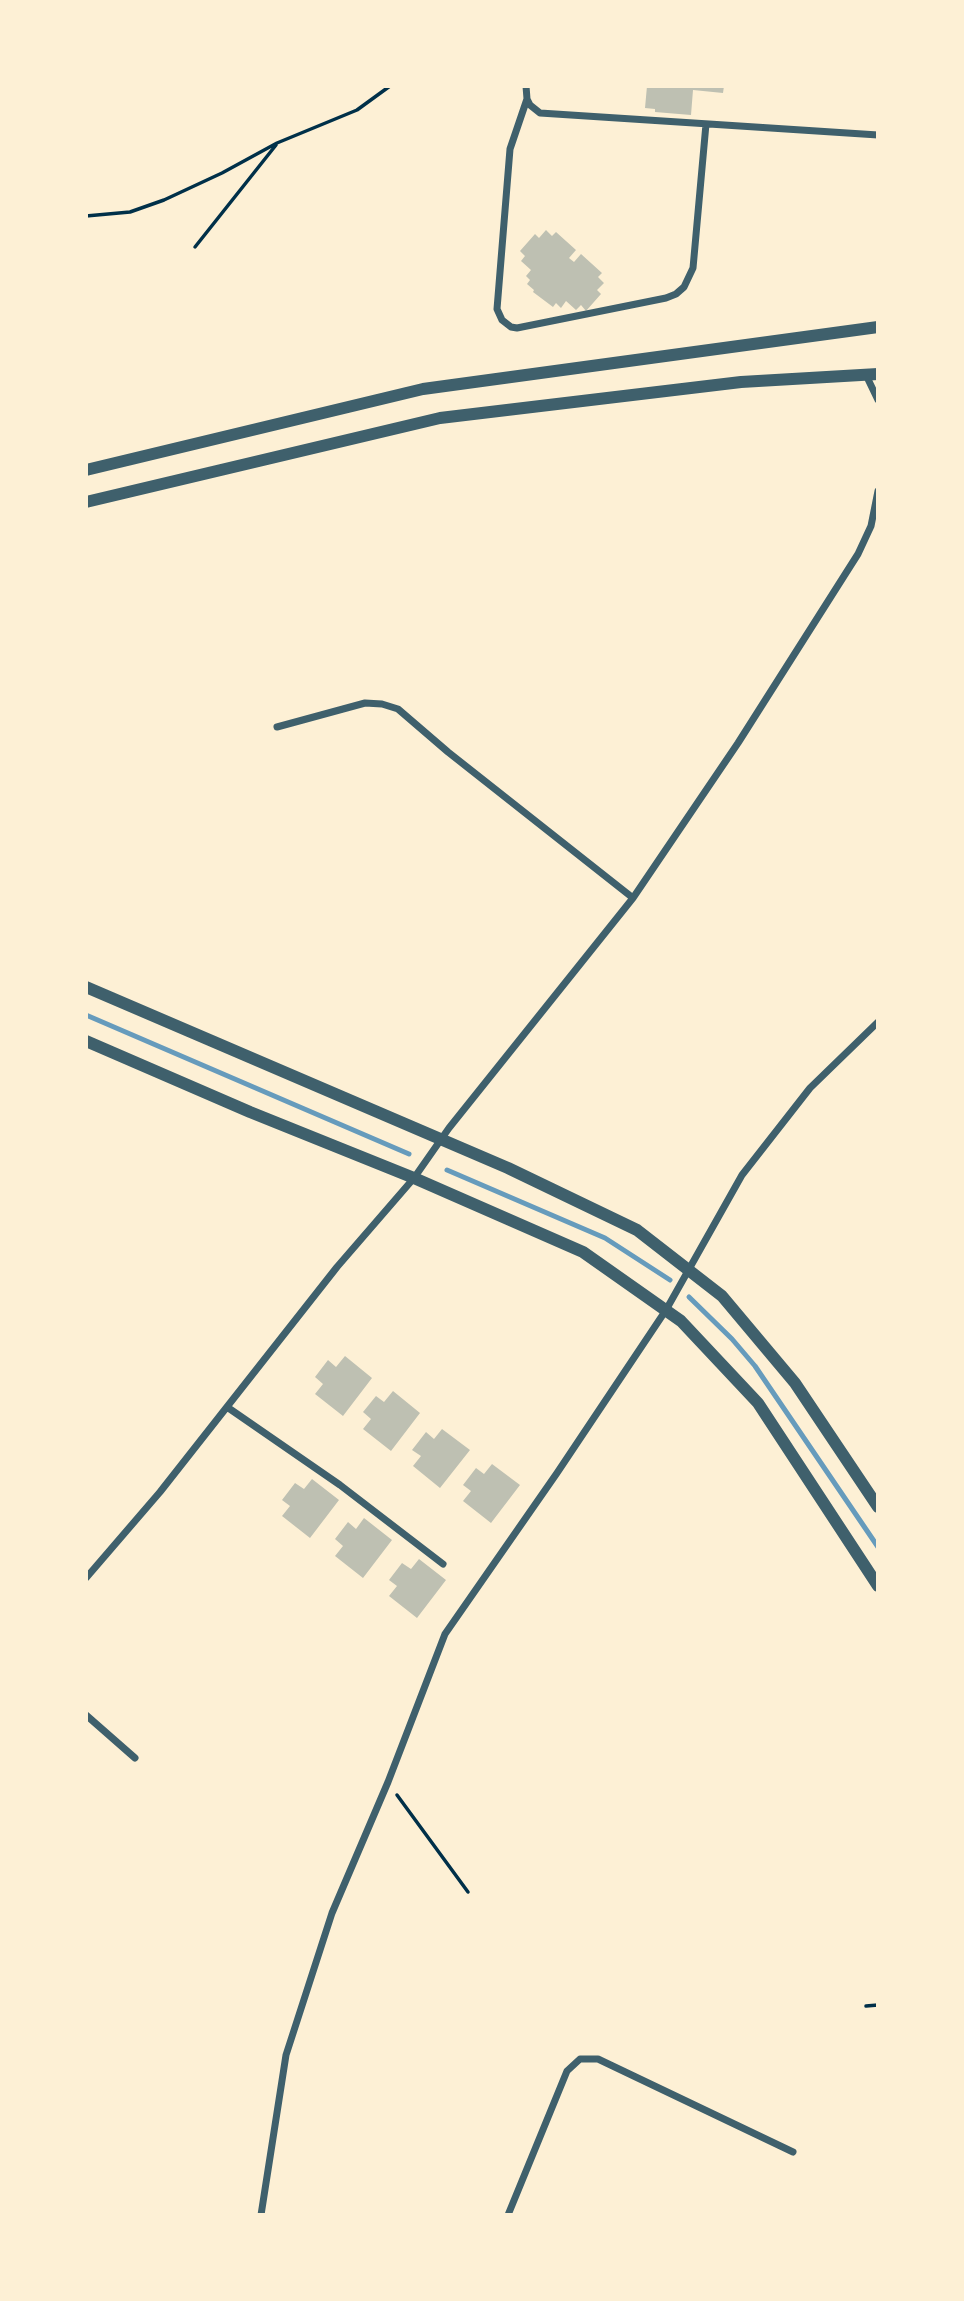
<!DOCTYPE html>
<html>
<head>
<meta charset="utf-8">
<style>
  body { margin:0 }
  #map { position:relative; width:964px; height:2301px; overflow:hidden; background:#fdf0d5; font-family:"Sofia Sans Condensed",sans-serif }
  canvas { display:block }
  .frame { position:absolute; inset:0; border:88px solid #fdf0d5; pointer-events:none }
</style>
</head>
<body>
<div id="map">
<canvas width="964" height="2301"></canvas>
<div class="frame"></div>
</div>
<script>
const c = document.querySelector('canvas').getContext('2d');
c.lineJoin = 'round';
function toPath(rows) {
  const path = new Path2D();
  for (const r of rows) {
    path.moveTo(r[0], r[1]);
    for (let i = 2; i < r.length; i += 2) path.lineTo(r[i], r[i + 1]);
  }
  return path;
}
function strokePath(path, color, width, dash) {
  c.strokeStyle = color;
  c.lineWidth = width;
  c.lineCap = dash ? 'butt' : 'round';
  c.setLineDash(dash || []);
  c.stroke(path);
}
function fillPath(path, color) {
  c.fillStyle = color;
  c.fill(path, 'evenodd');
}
strokePath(toPath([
  [86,1015,409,1154],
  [447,1170,605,1238,670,1280],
  [689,1297,732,1339,755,1366,878,1547]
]), '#669bbc', 5);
fillPath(toPath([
  [647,86,724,86,723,93,693,90,691,115,655,112,655,109,645,108],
  [546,230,552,236,556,232,576,250,569,258,574,262,581,254,602,273,598,277,604,283,597,290,601,294,586,311,581,305,576,310,566,301,561,308,556,303,553,307,533,292,534,290,527,284,530,280,526,276,531,270,521,261,525,256,520,251,535,234,539,238],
  [345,1356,372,1378,343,1416,315,1394,323,1384,315,1377,328,1360,336,1367],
  [393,1391,420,1413,391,1451,363,1429,371,1419,363,1412,376,1396,384,1402],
  [442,1429,470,1450,440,1488,413,1466,421,1456,412,1450,426,1432,434,1439],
  [492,1464,520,1485,491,1523,463,1501,471,1491,463,1485,476,1468,484,1474],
  [312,1479,339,1500,310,1538,282,1516,290,1506,282,1500,295,1483,304,1489],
  [364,1518,392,1540,363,1578,335,1556,343,1546,335,1539,348,1522,356,1529],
  [419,1559,446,1580,417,1618,389,1596,397,1586,389,1580,402,1563,411,1569]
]), '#bec0b2');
strokePath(toPath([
  [86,216,130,212,164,200,222,173,277,143,357,110,390,86],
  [195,247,276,145],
  [397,1795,468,1892],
  [866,2006,878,2005]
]), '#003049', 3.5);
strokePath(toPath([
  [526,86,527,99,510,149,497,309,502,320,511,327,517,328,666,298,676,294,684,287,693,268,706,124],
  [527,99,530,105,540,113,878,135],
  [866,375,878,400],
  [277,727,365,703,382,704,398,709,448,752,633,898],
  [227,1407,340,1485,443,1564],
  [86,1578,160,1492,337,1267,414,1178,449,1128,633,898,738,743,858,554,871,526,878,491],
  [86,1715,135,1758],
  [261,2215,286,2055,332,1913,388,1782,445,1634,557,1473,666,1310,742,1175,810,1088,878,1022],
  [508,2215,567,2071,580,2059,598,2059,793,2152]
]), '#3f606c', 7);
strokePath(toPath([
  [86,470,423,389,878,327],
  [86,502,440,418,741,382,878,374],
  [86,987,508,1168,637,1230,722,1296,795,1383,878,1507],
  [86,1041,250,1112,414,1178,583,1252,681,1321,758,1403,878,1586]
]), '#3f606c', 12);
</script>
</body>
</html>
